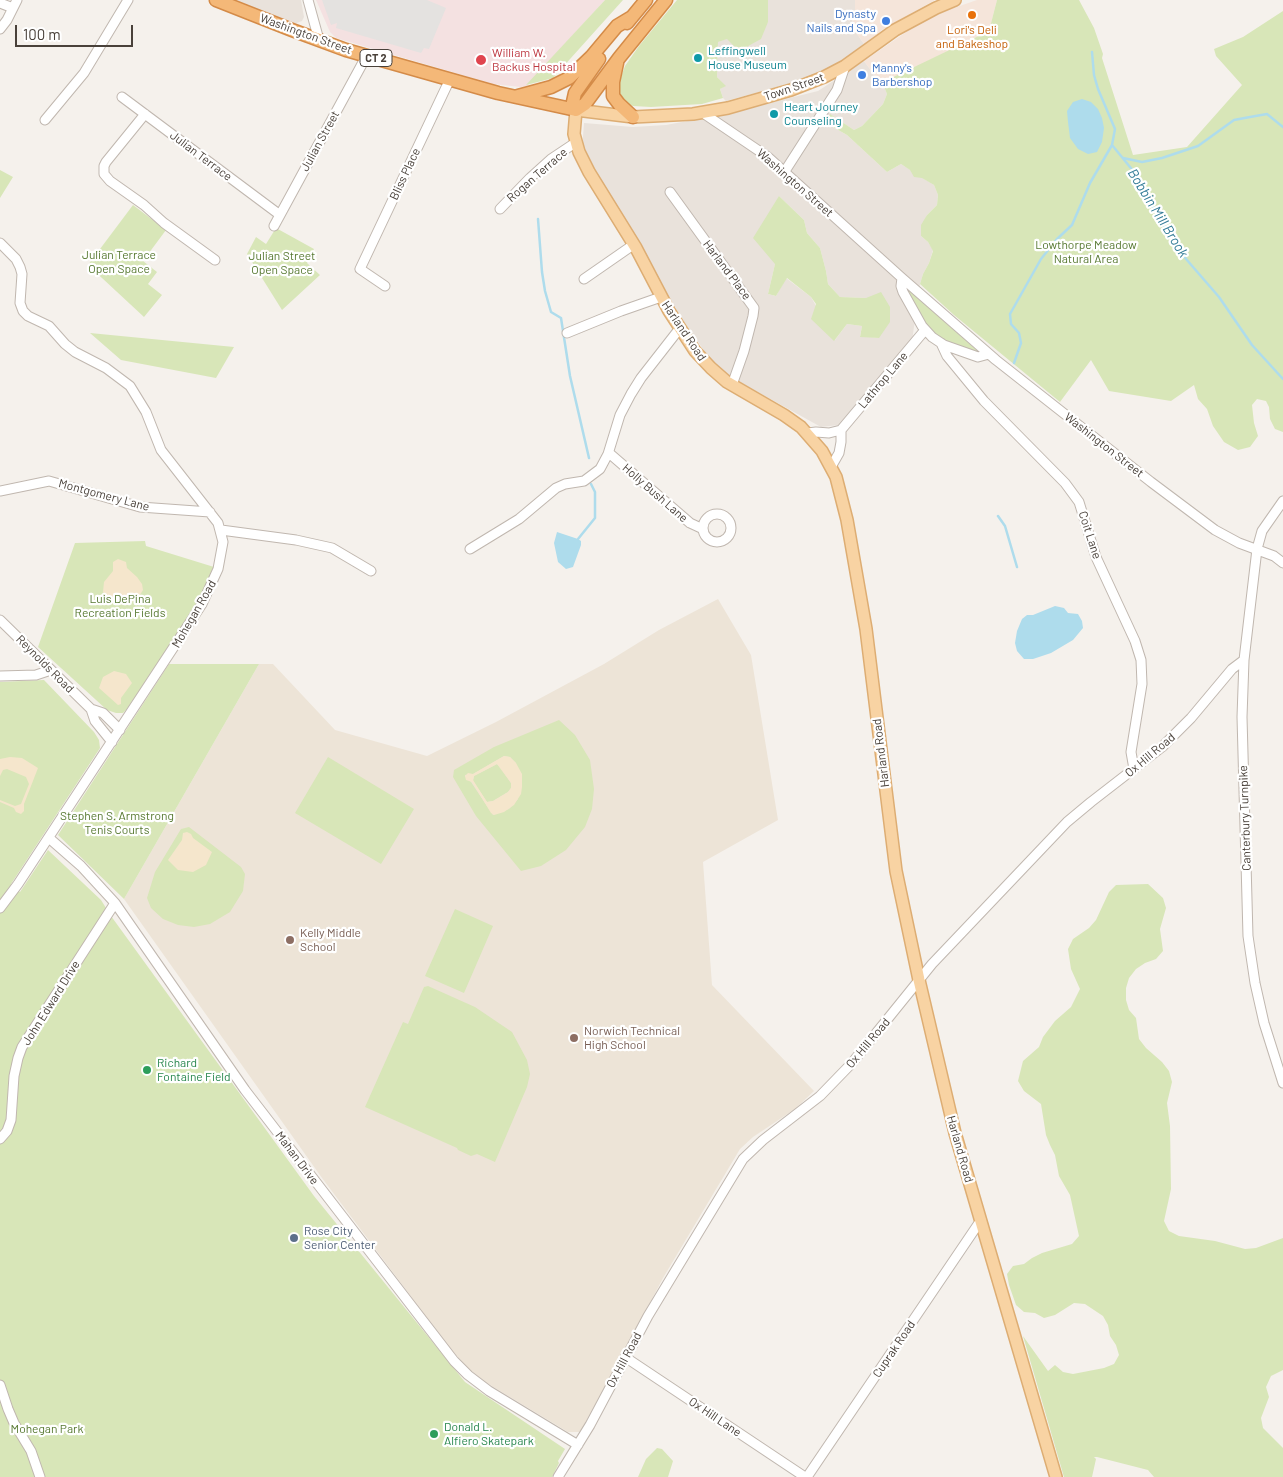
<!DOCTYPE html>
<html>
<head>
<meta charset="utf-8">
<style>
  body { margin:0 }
  #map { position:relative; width:1283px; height:1477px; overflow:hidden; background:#f5f1ec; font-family:Barlow,sans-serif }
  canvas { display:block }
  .scale { position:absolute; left:15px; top:25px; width:118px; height:22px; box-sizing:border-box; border:2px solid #49413a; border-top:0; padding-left:6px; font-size:15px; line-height:18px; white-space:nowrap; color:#49413a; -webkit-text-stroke:4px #fff; paint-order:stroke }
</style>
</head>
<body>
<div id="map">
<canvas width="1283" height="1477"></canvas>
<div class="scale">100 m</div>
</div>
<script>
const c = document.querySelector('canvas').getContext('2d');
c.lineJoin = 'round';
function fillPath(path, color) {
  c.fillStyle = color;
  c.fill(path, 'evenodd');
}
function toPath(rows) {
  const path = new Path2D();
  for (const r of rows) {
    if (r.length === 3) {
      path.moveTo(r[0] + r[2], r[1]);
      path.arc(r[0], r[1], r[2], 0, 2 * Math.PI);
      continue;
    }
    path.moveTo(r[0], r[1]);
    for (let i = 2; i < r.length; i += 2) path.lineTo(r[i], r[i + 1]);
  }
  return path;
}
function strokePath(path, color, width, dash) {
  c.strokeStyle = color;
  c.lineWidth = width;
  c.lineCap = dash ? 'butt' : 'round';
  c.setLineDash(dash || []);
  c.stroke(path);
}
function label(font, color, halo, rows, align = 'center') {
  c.font = font + ' Barlow,sans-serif';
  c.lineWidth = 4.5;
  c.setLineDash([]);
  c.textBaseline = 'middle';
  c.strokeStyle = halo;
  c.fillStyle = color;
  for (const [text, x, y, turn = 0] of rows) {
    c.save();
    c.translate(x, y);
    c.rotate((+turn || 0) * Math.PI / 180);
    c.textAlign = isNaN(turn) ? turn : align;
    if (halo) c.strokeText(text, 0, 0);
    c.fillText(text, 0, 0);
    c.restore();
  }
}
fillPath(toPath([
  [229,0,301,0,304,17,302,21,294,24],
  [768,0,855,0,855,31,864,44,841,62,822,72,800,81,726,101,723,98,720,89,725,86,717,77,718,42,768,22],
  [864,61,885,89,887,94,883,104,862,126,854,130,831,115,826,123,847,135,887,172,901,164,934,185,938,195,937,205,927,215,921,236,928,242,933,250,929,263,923,274,920,284,912,341,839,425,821,427,727,375,707,355,664,293,582,150,584,123,633,127,666,125,725,114,818,91],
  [779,196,804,220,807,233,820,248,826,271,828,284,840,297,866,298,879,338,860,336,862,326,847,324,835,340,811,297,786,278,776,296,768,294,775,264]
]), '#e9e2db');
fillPath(toPath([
  [855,0,935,0,882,30,864,44,855,31,852,19,855,10],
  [977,0,997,0,989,31,881,84,864,61,918,24,948,10]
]), '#f5e5da');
fillPath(toPath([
  [718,599,751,655,778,820,703,862,712,985,814,1091,795,1109,753,1137,740,1149,663,1278,585,1426,579,1432,568,1432,485,1382,468,1368,449,1347,322,1178,124,899,259,664,273,664,335,730,427,756,496,722,604,664,659,630]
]), '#ede4d7');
fillPath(toPath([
  [316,0,605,0,527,86,521,87,493,84,336,38,330,32]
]), '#f4e1e1');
fillPath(toPath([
  [605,0,623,0,553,78,526,85],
  [677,0,768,0,768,22,761,39,739,51,727,39,718,42,717,77,726,86,720,89,723,98,702,104,651,107,633,106,626,103,619,95,619,82,625,66,639,46],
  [997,0,1079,0,1094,28,1103,54,1102,58,1133,155,1187,147,1242,85,1216,56,1214,49,1243,37,1283,11,1283,432,1275,429,1270,419,1269,407,1266,401,1257,399,1252,405,1254,423,1258,436,1250,447,1238,450,1224,442,1213,426,1207,409,1198,399,1194,385,1171,401,1109,391,1091,360,1060,402,954,315,920,284,923,274,929,263,933,251,928,242,921,236,921,225,927,215,937,205,938,195,934,185,922,178,914,177,910,170,901,164,887,172,847,135,826,123,830,114,854,130,862,126,883,104,887,94,885,89,881,84,883,82,989,31],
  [0,170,13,177,0,198],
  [779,196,804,220,807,233,820,248,826,271,828,284,840,297,866,298,881,292,890,307,890,322,879,338,860,337,862,326,847,324,834,341,811,319,816,304,811,297,787,278,776,296,768,294,775,264,753,238],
  [133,205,166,230,143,261,157,272,148,284,162,295,144,317,88,265],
  [276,228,314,249,307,263,320,275,282,310,247,254,256,237,266,244],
  [906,288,979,352,978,354,946,342,930,330,913,304],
  [90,333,234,347,216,378,121,360],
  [145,541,146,546,214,567,199,600,127,709,123,713,116,713,107,710,38,647,75,543],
  [169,664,259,664,124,899,58,835],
  [44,680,94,732,99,740,100,748,11,884,20,892,48,850,101,900,111,916,314,1196,465,1382,565,1449,558,1461,559,1463,552,1477,0,1477,0,682],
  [559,720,575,735,590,760,594,789,592,809,585,827,566,850,541,866,521,871,476,816,453,777,454,770,494,747],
  [504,756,510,757,516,763,518,799,509,809,493,815,471,782,465,776,465,775,473,774],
  [328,757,414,809,381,864,295,813],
  [497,764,500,767,511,783,511,788,508,792,493,801,487,802,473,781,474,776],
  [189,827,241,867,245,874,243,891,230,912,210,924,194,927,178,925,163,919,151,908,147,898,155,872,181,829],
  [1148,884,1163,898,1166,908,1160,929,1163,951,1156,959,1145,963,1136,969,1129,978,1126,988,1126,1000,1129,1010,1136,1018,1139,1039,1146,1048,1162,1062,1169,1071,1172,1082,1167,1103,1170,1126,1171,1189,1164,1221,1169,1231,1179,1236,1215,1241,1245,1249,1256,1248,1283,1238,1283,1370,1271,1376,1266,1387,1269,1397,1261,1418,1263,1428,1283,1448,1283,1477,1154,1477,1148,1470,1097,1457,1094,1457,1096,1459,1092,1477,1064,1477,1023,1336,1048,1371,1055,1365,1063,1372,1073,1374,1104,1368,1114,1364,1119,1355,1116,1345,1110,1336,1108,1325,1103,1316,1085,1304,1074,1303,1055,1315,1044,1318,1035,1313,1024,1312,1016,1305,1009,1285,1007,1274,1013,1266,1024,1264,1032,1258,1042,1253,1072,1244,1079,1236,1070,1195,1059,1176,1055,1155,1050,1145,1046,1135,1041,1104,1024,1091,1018,1081,1023,1061,1039,1047,1043,1037,1055,1021,1071,1007,1080,989,1071,969,1068,949,1073,939,1089,928,1096,920,1109,892,1116,885],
  [455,909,493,926,464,993,425,976],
  [428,986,475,1007,512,1032,527,1060,530,1074,527,1087,495,1162,477,1154,471,1156,458,1150,457,1148,365,1107,403,1022,408,1024,424,987],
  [657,1448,662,1449,673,1461,668,1477,638,1477,646,1459]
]), '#d8e6b8');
fillPath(toPath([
  [118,559,126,562,127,568,137,577,142,584,143,590,138,598,127,605,113,603,106,597,103,592,104,582,113,571,113,562],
  [114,671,126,674,132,683,121,698,121,704,118,705,99,688,103,677],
  [504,756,510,757,516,763,522,774,522,787,521,794,514,805,504,812,494,815,491,813,472,782,466,780,465,776,468,773,473,774],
  [497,764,511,783,511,788,508,792,493,801,487,802,473,780,474,776],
  [10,757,22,758,38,768,24,804,24,811,21,814,16,812,14,808,0,802,0,800,15,806,21,804,29,784,26,777,7,769,3,770,0,776,0,759],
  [187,832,191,834,193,838,212,852,206,865,193,872,178,870,168,860,182,840,183,833]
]), '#f5e6cc');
fillPath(toPath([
  [322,0,427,0,446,8,429,49,424,48,421,53,336,28,337,23,331,25]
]), '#e4e2e0');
fillPath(toPath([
  [1082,99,1091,102,1098,109,1102,118,1104,128,1102,142,1097,152,1088,154,1078,149,1070,138,1068,122,1067,111,1073,102],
  [557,532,578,539,581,541,581,545,573,567,566,569,558,562,554,543],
  [1055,606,1064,608,1068,613,1078,614,1082,621,1083,628,1073,640,1051,653,1033,659,1024,659,1017,651,1015,643,1017,631,1022,619,1027,615,1033,615]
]), '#aedcec');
strokePath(toPath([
  [1092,52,1094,75,1098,89,1115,129,1112,145,1139,178,1143,190,1180,252,1219,297,1252,345,1283,379],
  [1123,158,1142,162,1162,158,1198,146,1234,120,1250,117,1267,114,1283,127],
  [538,219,542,272,545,291,551,312,561,318,570,376,589,458],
  [1014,363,1021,343,1019,333,1011,324,1010,314,1041,259,1057,239,1072,225,1090,183,1112,145],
  [998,516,1005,526,1017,567],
  [578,539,595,518,595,492,591,484]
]), '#aedcec', 2.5);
const minor = toPath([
  [308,0,319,40],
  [0,3,13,8],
  [0,29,7,20,17,0],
  [122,97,280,215],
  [703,113,768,157,902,278,996,360,1151,482,1215,530,1239,543,1274,556,1283,563],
  [145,114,106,162,104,166,104,174,110,181,144,205,164,223,215,260],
  [45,120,84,73,128,0],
  [785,171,837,90,845,66],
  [670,192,754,308,753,316,744,351,732,385],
  [500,209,530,178,551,159,575,143],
  [274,226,367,55],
  [0,243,16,259,20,267,22,274,20,303,23,311,28,316,49,326,65,344,75,352,106,368,130,386,146,412,161,450,218,523,223,542,218,569,202,604,18,884,0,908],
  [902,278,901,286,903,292,922,326,932,337,944,345,978,357,989,354],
  [584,279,633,245],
  [385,286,360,269,450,79],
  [567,333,621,311,661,297],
  [941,343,947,356,984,401,1065,483,1079,502,1096,557,1135,641,1141,660,1142,684,1131,752,1134,769],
  [808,433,816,432,829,433,841,430,925,330],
  [609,453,690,523,703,529],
  [831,467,839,453,841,442,841,430],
  [0,491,49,481,140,507,210,512],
  [1283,501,1262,531,1257,549,1244,660,1242,717,1248,936,1255,983,1264,1023,1283,1083],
  [717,528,14],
  [221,530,296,540,332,548,371,571],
  [470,549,519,519,556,488,565,484,584,481,600,469,608,454,620,415,631,394,641,378,680,328],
  [0,620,91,709,95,721,112,742],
  [0,676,36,675,51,670],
  [91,709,103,713,120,730],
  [49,838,81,866,115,903,245,1090,454,1361,468,1375,489,1391,578,1445],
  [0,1139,7,1131,11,1120,14,1076,18,1058,22,1047,115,903],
  [625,1357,805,1477],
  [0,1385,8,1409,14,1423,31,1451,40,1477],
  [558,1477,590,1425,648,1316,743,1159,763,1140,820,1096,852,1063,932,964,1067,822,1091,802,1162,747,1191,718,1232,669,1244,660],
  [807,1477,981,1220]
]);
const major = toPath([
  [955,0,936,8,895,30,845,66,824,77,791,90,728,108,693,114,633,117,576,110,574,134,579,152,589,172,636,248,669,311,695,351,711,368,727,382,784,415,801,427,822,451,836,477,847,520,866,629,896,871,919,980,955,1133,1056,1477]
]);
const highway = toPath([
  [216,0,292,30,346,50,498,93,576,110],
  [627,23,646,0],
  [617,63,613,82,613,96,619,104,633,117],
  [518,96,551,87,569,78,591,57,617,26,632,17],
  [576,110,585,104,619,58,666,0],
  [576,110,573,102,575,93,599,59]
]);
strokePath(minor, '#c0b7af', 11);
strokePath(major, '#ddad73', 14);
strokePath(highway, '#d48b48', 15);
strokePath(minor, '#fff', 9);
strokePath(major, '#f8d3a3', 11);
strokePath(highway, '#f4b878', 12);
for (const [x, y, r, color] of [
  [972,15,5,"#e8710a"],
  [886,21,5,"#3f7fe0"],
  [698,58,5,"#0f9aa8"],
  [481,60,6,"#e0444e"],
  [862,75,5,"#3f7fe0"],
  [774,114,5,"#0f9aa8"],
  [290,940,5,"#8d6e63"],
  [574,1038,5,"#8d6e63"],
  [147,1070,5,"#2e9e5b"],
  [294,1238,5,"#5c6f8a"],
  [434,1434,5,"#2e9e5b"]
]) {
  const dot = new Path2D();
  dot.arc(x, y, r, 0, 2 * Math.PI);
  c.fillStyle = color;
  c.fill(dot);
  strokePath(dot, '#fff', 2);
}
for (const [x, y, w] of [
  [376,58,32]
]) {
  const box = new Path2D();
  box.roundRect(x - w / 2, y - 8.5, w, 17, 4);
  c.fillStyle = '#fff';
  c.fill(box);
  strokePath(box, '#49413a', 1);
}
label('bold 11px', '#49413a', null, [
  ["CT 2",376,58]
]);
label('12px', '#366cbe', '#fff', [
  ["Dynasty",876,14],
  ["Nails and Spa",876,28],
  ["Manny's",872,68,"left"],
  ["Barbershop",872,82,"left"]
], 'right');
label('12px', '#c56008', '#fff', [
  ["Lori's Deli",972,30],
  ["and Bakeshop",972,44]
]);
label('12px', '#49413a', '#fff', [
  ["Washington Street",306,34,20],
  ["Town Street",794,87,-19],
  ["Julian Street",320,141,-61],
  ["Julian Terrace",201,156,37],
  ["Bliss Place",405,174,-65],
  ["Rogan Terrace",537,175,-41],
  ["Washington Street",795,183,41],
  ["Harland Place",727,270,53],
  ["Harland Road",684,331,56],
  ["Lathrop Lane",883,380,-50],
  ["Washington Street",1104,445,38],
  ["Holly Bush Lane",655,493,41],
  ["Montgomery Lane",104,495,15],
  ["Coit Lane",1090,535,72],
  ["Mohegan Road",194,614,-60],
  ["Reynolds Road",45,664,45],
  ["Harland Road",881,753,-97],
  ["Ox Hill Road",1150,755,-40],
  ["Canterbury Turnpike",1245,818,-92],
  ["John Edward Drive",51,1003,-58],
  ["Ox Hill Road",868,1043,-50],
  ["Harland Road",960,1149,74],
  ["Mahan Drive",297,1158,53],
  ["Cuprak Road",894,1349,-56],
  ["Ox Hill Road",624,1360,-62],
  ["Ox Hill Lane",715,1417,34]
]);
label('12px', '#0d838f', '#fff', [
  ["Leffingwell",708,51],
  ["House Museum",708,65],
  ["Heart Journey",784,107],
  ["Counseling",784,121]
], 'left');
label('12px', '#be3a42', '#fff', [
  ["William W.",492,53],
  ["Backus Hospital",492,67]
], 'left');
label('12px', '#567830', '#fff', [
  ["Lowthorpe Meadow",1086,245],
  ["Natural Area",1086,259],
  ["Julian Terrace",119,255],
  ["Open Space",119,269],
  ["Julian Street",282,256],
  ["Open Space",282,270],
  ["Luis DePina",120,599],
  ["Recreation Fields",120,613],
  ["Stephen S. Armstrong",117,816],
  ["Tenis Courts",117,830],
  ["Mohegan Park",47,1429]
]);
label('12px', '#785e54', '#fff', [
  ["Kelly Middle",300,933],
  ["School",300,947],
  ["Norwich Technical",584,1031],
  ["High School",584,1045]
], 'left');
label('12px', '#27864d', '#fff', [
  ["Richard",157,1063],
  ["Fontaine Field",157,1077],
  ["Donald L.",444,1427],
  ["Alfiero Skatepark",444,1441]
], 'left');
label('12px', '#4e5e75', '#fff', [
  ["Rose City",304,1231],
  ["Senior Center",304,1245]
], 'left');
label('italic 14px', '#337c97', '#fff', [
  ["Bobbin Mill Brook",1158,213,58]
]);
</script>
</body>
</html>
